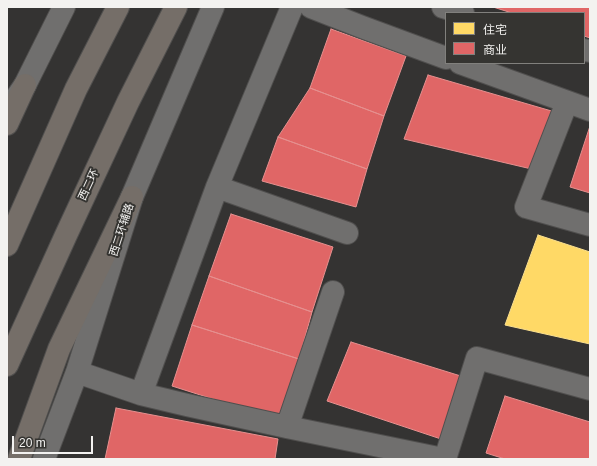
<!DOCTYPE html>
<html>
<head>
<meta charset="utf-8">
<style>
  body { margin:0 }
  #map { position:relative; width:597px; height:466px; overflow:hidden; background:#343332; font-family:Helvetica,"Noto Sans SC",sans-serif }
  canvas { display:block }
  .frame { position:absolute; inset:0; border:8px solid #f3f2f0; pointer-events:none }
  .legend { position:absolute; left:445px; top:12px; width:140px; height:52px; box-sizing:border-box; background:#353431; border:1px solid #81807d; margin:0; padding:5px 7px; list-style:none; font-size:12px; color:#f3f2f0 }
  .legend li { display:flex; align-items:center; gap:8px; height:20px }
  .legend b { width:20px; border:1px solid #81807d }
  .scale { position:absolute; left:12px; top:436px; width:81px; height:18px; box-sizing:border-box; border:2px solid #f3f2f0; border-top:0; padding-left:5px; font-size:12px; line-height:14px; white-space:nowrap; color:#f3f2f0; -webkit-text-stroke:3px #353431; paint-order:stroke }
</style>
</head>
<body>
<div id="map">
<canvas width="597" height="466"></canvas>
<div class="frame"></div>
<ul class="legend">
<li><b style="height:11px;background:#ffd966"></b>住宅</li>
<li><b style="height:11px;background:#e06666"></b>商业</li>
</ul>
<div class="scale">20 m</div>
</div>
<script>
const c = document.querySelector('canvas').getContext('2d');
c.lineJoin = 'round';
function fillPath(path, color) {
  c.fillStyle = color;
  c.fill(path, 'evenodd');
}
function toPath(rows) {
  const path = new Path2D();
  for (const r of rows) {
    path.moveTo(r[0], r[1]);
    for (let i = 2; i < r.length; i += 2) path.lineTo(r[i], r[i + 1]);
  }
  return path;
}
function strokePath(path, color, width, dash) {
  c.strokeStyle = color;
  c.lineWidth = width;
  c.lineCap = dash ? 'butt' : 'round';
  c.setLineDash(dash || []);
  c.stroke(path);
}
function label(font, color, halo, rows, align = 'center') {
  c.font = font + ' Helvetica,"Noto Sans SC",sans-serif';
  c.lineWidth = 4;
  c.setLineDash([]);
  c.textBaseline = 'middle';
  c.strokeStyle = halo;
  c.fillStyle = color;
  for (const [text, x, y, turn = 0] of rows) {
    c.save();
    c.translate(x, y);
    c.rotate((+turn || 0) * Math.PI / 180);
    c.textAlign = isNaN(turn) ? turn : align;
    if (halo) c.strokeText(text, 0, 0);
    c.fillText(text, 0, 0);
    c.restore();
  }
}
const homes = toPath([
  [538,235,590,252,590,344,505,325,538,235]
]);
fillPath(homes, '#ffd966');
strokePath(homes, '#fbe08f', 1);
const shops = toPath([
  [493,7,590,7,590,38,584,36,584,13,512,13,493,7],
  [331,29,406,56,384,116,310,88,331,29],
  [428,75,555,112,540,171,404,139,428,75],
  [310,88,384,116,367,169,278,137,310,88],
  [590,126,590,193,570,187,590,126],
  [278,137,367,169,356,207,262,181,278,137],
  [231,214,333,247,312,312,209,276,231,214],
  [209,276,312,312,299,359,192,325,209,276],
  [192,325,299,359,279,420,172,386,192,325],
  [351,342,464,377,441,439,327,401,351,342],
  [505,396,590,422,590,459,505,459,486,453,505,396],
  [116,408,278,439,275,459,105,459,116,408]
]);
fillPath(shops, '#e06666');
strokePath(shops, '#e6908f', 1);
const minor = toPath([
  [311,7,362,27,446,58],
  [443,7,463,13],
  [584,50,590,51],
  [460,63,590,110],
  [14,101,25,85,64,7],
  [567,102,526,207,590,225],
  [217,187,347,233],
  [77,372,141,394,187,405,287,427,443,459],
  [141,394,217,187,292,7],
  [287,427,333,292],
  [44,459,77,372,132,197,213,7],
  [445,459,477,358,590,389]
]);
const highway = toPath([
  [7,124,25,85],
  [7,245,76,89,118,7],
  [7,365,66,235,128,102,176,7],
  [19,459,59,349,132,197]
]);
strokePath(minor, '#504f4e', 24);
strokePath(highway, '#504f4e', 24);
strokePath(minor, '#706f6e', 22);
strokePath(highway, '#756e68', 22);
label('11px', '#f3f2f0', '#353431', [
  ["西二环",89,185,-65],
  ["西二环辅路",122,230,-72]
]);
</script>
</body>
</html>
